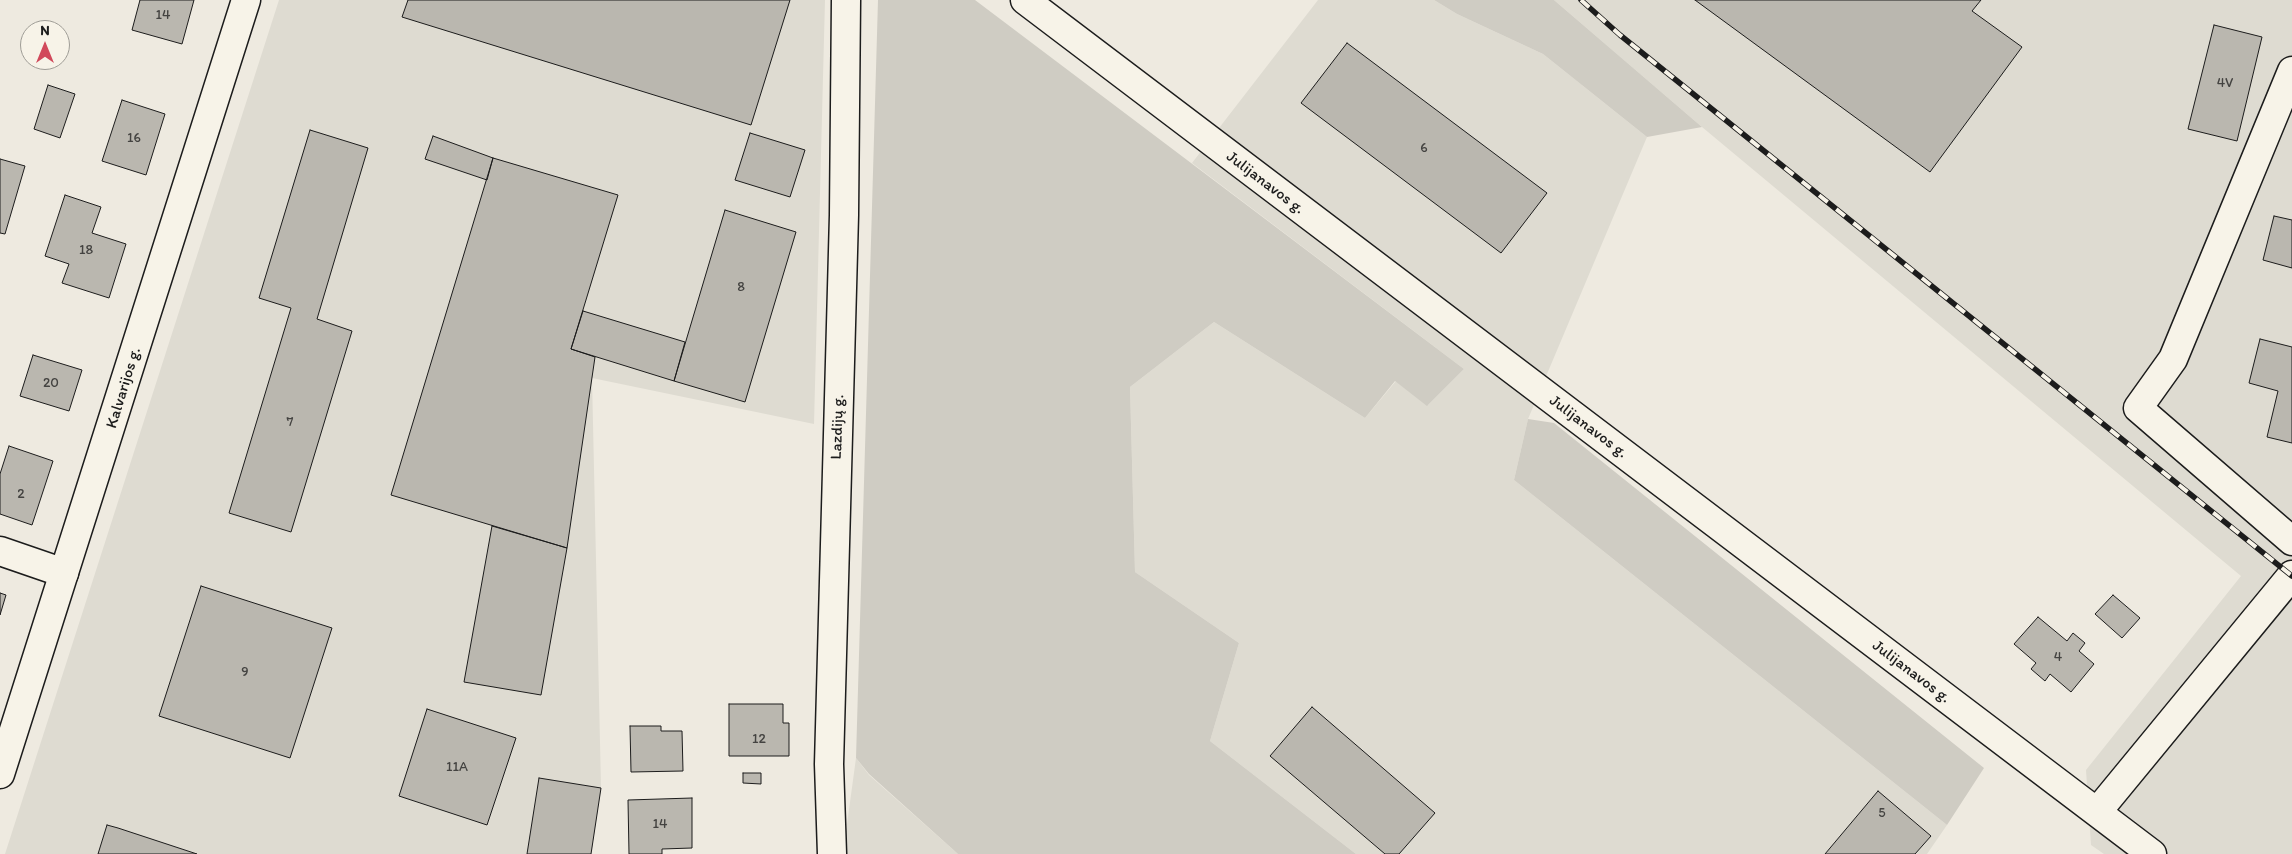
<!DOCTYPE html>
<html>
<head>
<meta charset="utf-8">
<style>
  body { margin:0 }
  #map { position:relative; width:2292px; height:854px; overflow:hidden; background:#eeeae0; font-family:Itim,sans-serif }
  canvas { display:block }
  .north { position:absolute; left:20px; top:20px; width:50px; height:50px; box-sizing:border-box; background:#f7f3e8; border:1px solid #9f9d96; border-radius:50%; rotate:0deg; font-size:14px; font-weight:700; line-height:20px; text-align:center; color:#1c1c1c }
  .north::after { content:''; display:block; margin:auto; width:18px; height:22px; background:#d1495b; clip-path:polygon(50% 0,100% 100%,50% 72%,0 100%) }
</style>
</head>
<body>
<div id="map">
<canvas width="2292" height="854"></canvas>
<div class="north">N</div>
</div>
<script>
const c = document.querySelector('canvas').getContext('2d');
c.lineJoin = 'round';
function fillPath(path, color) {
  c.fillStyle = color;
  c.fill(path, 'evenodd');
}
function toPath(rows) {
  const path = new Path2D();
  for (const r of rows) {
    path.moveTo(r[0], r[1]);
    for (let i = 2; i < r.length; i += 2) path.lineTo(r[i], r[i + 1]);
  }
  return path;
}
function strokePath(path, color, width, dash) {
  c.strokeStyle = color;
  c.lineWidth = width;
  c.lineCap = dash ? 'butt' : 'round';
  c.setLineDash(dash || []);
  c.stroke(path);
}
function label(font, color, halo, rows, align = 'center') {
  c.font = font + ' Itim,sans-serif';
  c.lineWidth = 5;
  c.setLineDash([]);
  c.textBaseline = 'middle';
  c.strokeStyle = halo;
  c.fillStyle = color;
  for (const [text, x, y, turn = 0] of rows) {
    c.save();
    c.translate(x, y);
    c.rotate((+turn || 0) * Math.PI / 180);
    c.textAlign = isNaN(turn) ? turn : align;
    if (halo) c.strokeText(text, 0, 0);
    c.fillText(text, 0, 0);
    c.restore();
  }
}
fillPath(toPath([
  [279,0,825,0,814,424,592,378,601,788,591,854,5,854],
  [1318,0,1434,0,1457,14,1543,54,1647,137,1528,419,1514,480,1947,825,1927,854,1356,854,1210,741,1239,643,1135,572,1130,387,1214,322,1365,418,1396,381,1428,405,1464,369,1192,163],
  [1554,0,2292,0,2292,854,2104,854,2091,845,2086,770,2241,576,1702,127],
  [856,758,869,775,958,854,845,854,845,839]
]), '#dedbd1');
fillPath(toPath([
  [878,0,975,0,1464,369,1427,406,1395,381,1365,418,1214,322,1130,387,1135,572,1239,643,1210,741,1356,854,958,854,869,774,856,758],
  [1434,0,1554,0,1702,127,1647,137,1543,54,1457,14],
  [1528,419,1554,423,1984,768,1947,825,1514,480]
]), '#cfccc3');
const building = toPath([
  [140,0,194,0,182,44,132,30,140,0],
  [408,0,790,0,751,125,402,17,408,0],
  [1695,0,1981,0,1972,11,2022,47,1930,172,1695,0],
  [2214,25,2262,37,2237,141,2188,129,2214,25],
  [1347,43,1547,193,1501,253,1301,103,1347,43],
  [48,85,75,94,60,138,34,129,48,85],
  [122,100,165,114,146,175,102,161,122,100],
  [310,130,368,148,317,319,352,331,291,532,229,513,291,308,259,298,310,130],
  [750,133,805,150,790,197,735,180,750,133],
  [433,136,493,158,487,180,425,159,433,136],
  [493,158,618,195,571,349,595,357,567,548,391,495,493,158],
  [0,159,25,166,5,234,0,233,0,159],
  [65,195,101,207,92,233,126,244,109,298,62,283,69,264,45,256,65,195],
  [725,210,796,232,745,402,674,381,725,210],
  [2274,216,2292,220,2292,268,2263,260,2274,216],
  [583,311,685,342,674,381,571,349,583,311],
  [2260,339,2292,347,2292,443,2267,437,2278,391,2249,383,2260,339],
  [33,355,82,370,69,411,20,396,33,355],
  [9,446,53,461,32,525,0,514,0,474,9,446],
  [492,526,567,548,541,695,464,682,492,526],
  [201,586,332,628,290,758,159,716,201,586],
  [0,593,6,595,0,615,0,593],
  [2113,595,2140,618,2122,638,2095,614,2113,595],
  [2038,617,2067,641,2073,633,2085,643,2079,651,2094,664,2071,692,2050,674,2045,681,2031,669,2036,663,2014,644,2038,617],
  [729,704,783,704,783,723,789,723,789,756,729,756,729,704],
  [1312,707,1435,813,1399,854,1385,854,1270,756,1312,707],
  [427,709,516,738,487,825,399,796,427,709],
  [630,726,661,726,661,731,682,731,683,771,631,772,630,726],
  [743,773,761,773,761,784,743,783,743,773],
  [539,778,601,788,591,854,527,854,539,778],
  [1878,791,1931,836,1915,854,1825,854,1878,791],
  [692,798,692,848,662,849,662,854,629,854,628,800,692,798],
  [107,825,118,828,197,854,98,854,107,825]
]);
fillPath(building, '#bab7af');
strokePath(building, '#1c1c1c', 1);
const minor = toPath([
  [1025,0,2152,854],
  [2292,71,2173,359,2138,408,2292,541],
  [0,551,64,573],
  [2097,812,2292,575],
  [832,854,829,764,844,215,846,0]
]);
const major = toPath([
  [0,774,246,0]
]);
strokePath(minor, '#1c1c1c', 31);
strokePath(major, '#1c1c1c', 31);
strokePath(minor, '#f7f3e8', 28);
strokePath(major, '#f7f3e8', 28);
const rail = toPath([
  [1581,0,1620,35,2292,576]
]);
strokePath(rail, '#1c1c1c', 5.5);
strokePath(rail, '#f7f3e8', 4, [11]);
label('14px', '#444341', null, [
  ["14",163,15],
  ["4V",2225,83],
  ["16",134,138],
  ["6",1424,148],
  ["18",86,250],
  ["8",741,287],
  ["20",51,383],
  ["7",290,422],
  ["2",21,494],
  ["4",2058,657],
  ["9",245,672],
  ["12",759,739],
  ["11A",457,767],
  ["5",1882,813],
  ["14",660,824]
]);
label('16px', '#1c1c1c', '#f7f3e8', [
  ["Julijanavos g.",1265,183,37],
  ["Kalvarijos g.",124,388,-73],
  ["Lazdijų g.",838,427,-88],
  ["Julijanavos g.",1588,427,37],
  ["Julijanavos g.",1911,672,37]
]);
</script>
</body>
</html>
